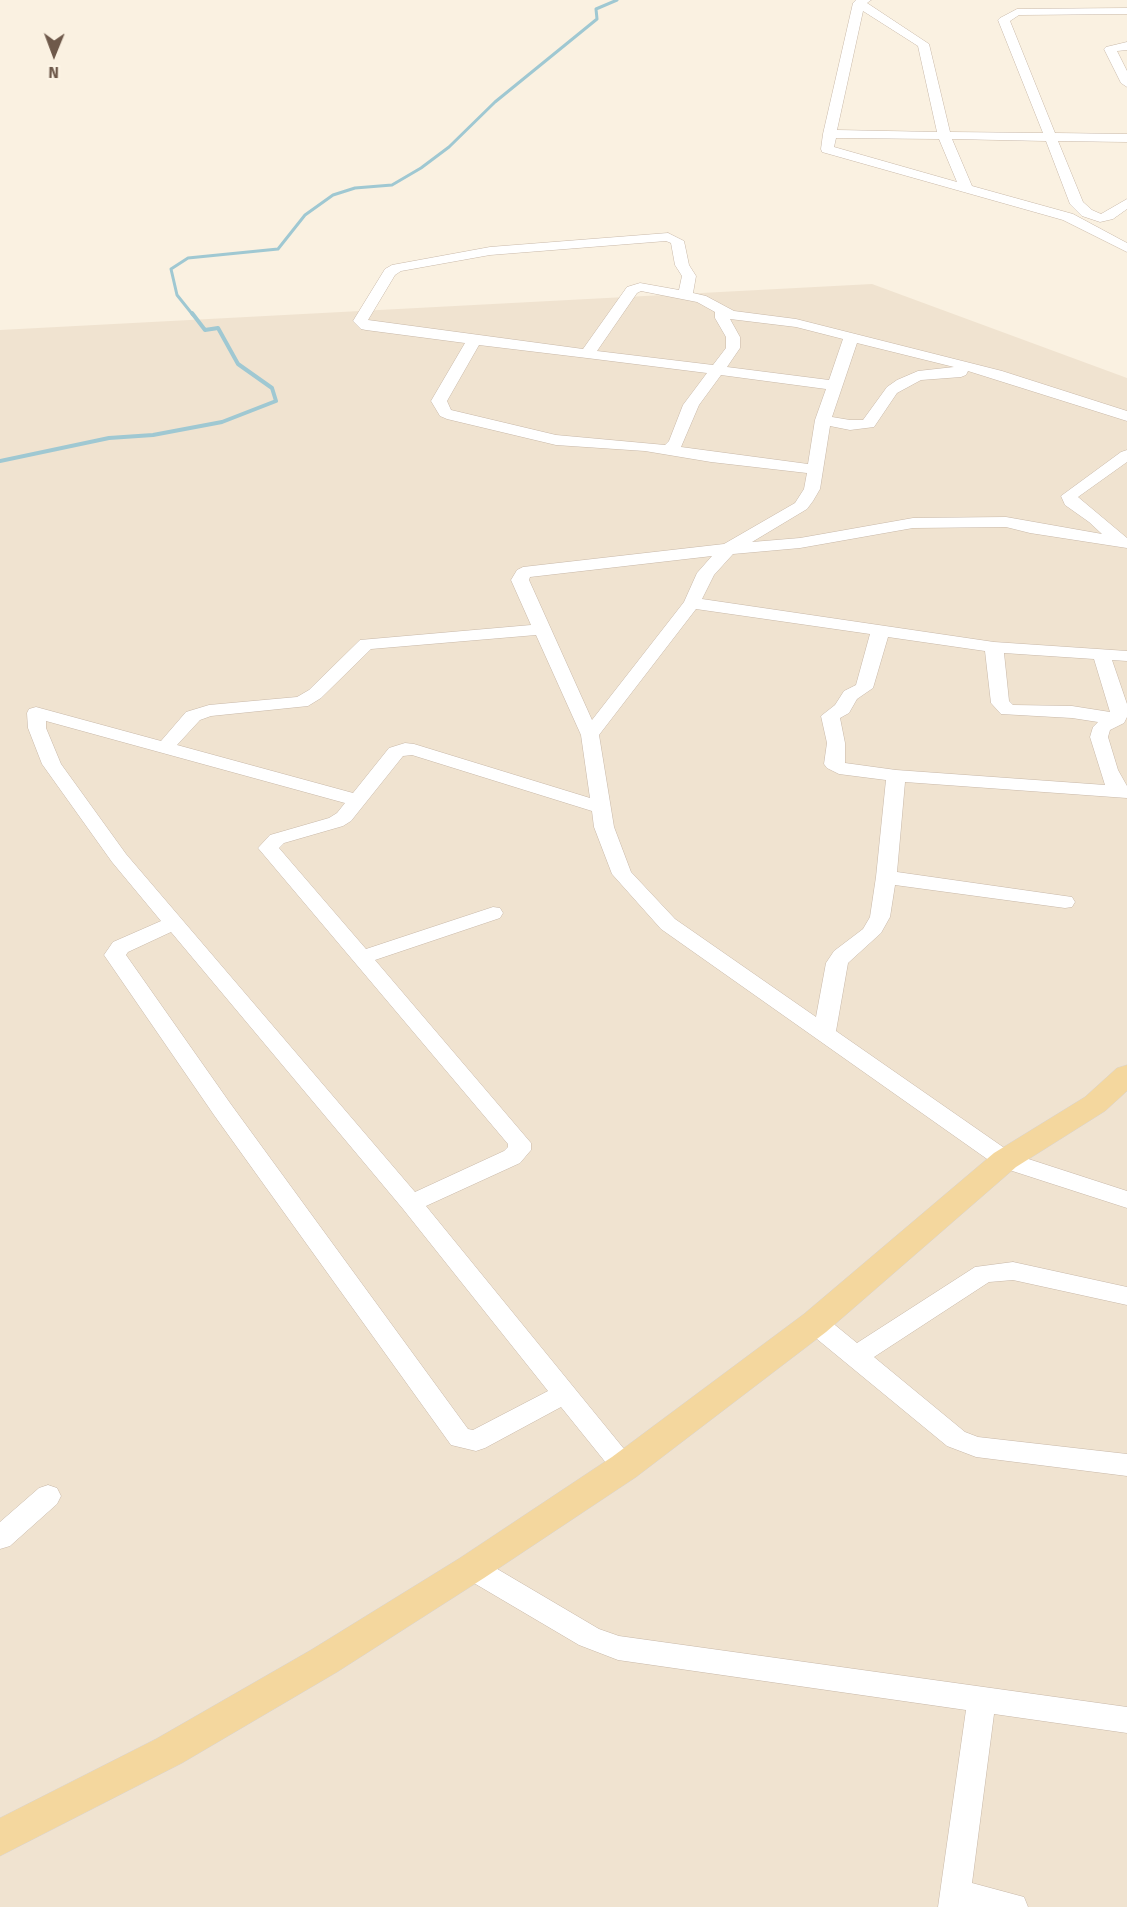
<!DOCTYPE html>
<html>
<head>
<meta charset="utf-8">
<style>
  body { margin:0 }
  #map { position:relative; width:1127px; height:1907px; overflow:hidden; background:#faf1e1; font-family:"Fira Sans",sans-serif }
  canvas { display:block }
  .north { position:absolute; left:24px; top:24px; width:60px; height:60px; -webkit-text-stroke:4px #fdf5e6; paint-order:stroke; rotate:181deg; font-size:16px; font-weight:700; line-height:24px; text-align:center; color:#6e594a }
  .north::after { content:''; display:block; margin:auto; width:21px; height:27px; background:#6e594a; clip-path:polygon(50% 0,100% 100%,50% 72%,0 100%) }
</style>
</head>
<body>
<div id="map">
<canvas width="1127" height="1907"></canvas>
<div class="north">N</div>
</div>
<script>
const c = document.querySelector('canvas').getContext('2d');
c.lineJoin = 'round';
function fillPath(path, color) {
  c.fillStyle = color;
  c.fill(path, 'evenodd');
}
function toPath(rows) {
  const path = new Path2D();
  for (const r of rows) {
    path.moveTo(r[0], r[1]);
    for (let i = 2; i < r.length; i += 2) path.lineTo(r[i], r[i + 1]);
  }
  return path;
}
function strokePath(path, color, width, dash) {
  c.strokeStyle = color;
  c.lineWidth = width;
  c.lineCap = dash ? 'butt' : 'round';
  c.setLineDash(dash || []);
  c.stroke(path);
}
fillPath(toPath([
  [872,284,1127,378,1127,1907,0,1907,0,330]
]), '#f0e3d0');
strokePath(toPath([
  [193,315,177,295,171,269,188,258,278,249,305,215,333,195,355,188,392,185,421,168,449,147,495,102,597,19,596,9,617,0]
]), '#9fc8d2', 3);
strokePath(toPath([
  [0,461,109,438,153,435,222,422,276,401,272,388,238,364,218,328,205,330,192,313]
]), '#9fc8d2', 4);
const minor = toPath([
  [871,0,867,3,929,44,950,132,1043,133,998,20,1000,18,1017,9,1127,8,1127,14,1019,15,1010,21,1055,133,1127,134,1127,142,1058,141,1083,202,1092,210,1101,214,1127,199,1127,209,1113,219,1100,222,1082,216,1070,204,1046,141,952,139,972,186,1073,214,1127,243,1127,252,1063,220,822,152,821,149,823,134,853,3,856,0,871,0],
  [863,11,918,46,937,132,837,130,863,11],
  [836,138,939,139,957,182,834,147,836,138],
  [1127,42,1127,50,1117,51,1127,71,1127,87,1121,83,1104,49,1106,47,1127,42],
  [668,233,684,241,689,265,696,276,693,293,706,296,734,311,796,319,1002,371,1127,411,1127,421,968,371,966,375,961,377,921,380,897,393,874,427,850,430,830,426,820,489,813,501,807,509,752,542,800,538,913,518,1006,517,1102,534,1089,522,1065,505,1061,496,1121,452,1127,450,1127,462,1078,497,1127,538,1127,548,1030,533,1006,527,913,528,800,548,733,554,714,575,702,599,994,642,1127,651,1127,661,1112,660,1127,704,1127,717,1124,723,1110,730,1108,737,1118,770,1127,786,1127,798,905,782,897,872,1072,897,1075,902,1072,907,1065,908,895,885,890,917,881,933,848,963,836,1031,1013,1154,1127,1191,1127,1208,997,1166,661,929,612,874,594,827,592,811,412,755,403,756,351,821,343,826,284,843,279,848,366,949,493,907,500,908,503,913,500,918,375,960,531,1143,531,1150,520,1163,426,1206,633,1460,637,1467,633,1474,624,1478,615,1474,561,1407,485,1448,476,1451,451,1445,214,1115,104,955,113,942,161,921,112,862,42,764,28,728,27,713,29,709,36,707,161,741,186,712,209,705,297,697,309,690,360,640,531,625,511,580,517,570,523,567,724,544,795,503,804,489,807,473,711,462,645,451,556,445,447,419,440,416,431,401,465,343,366,330,361,329,353,321,385,269,392,265,490,247,668,233],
  [666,241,671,243,675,265,682,276,679,290,640,283,627,287,583,349,368,320,395,275,401,271,490,255,666,241],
  [641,291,697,302,715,312,715,318,726,337,726,348,713,365,597,351,637,293,641,291],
  [730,319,796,327,843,339,829,380,727,367,740,348,740,337,730,319],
  [857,343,954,367,918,371,897,380,887,387,863,420,850,420,832,417,857,343],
  [479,345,587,358,707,373,683,405,669,441,665,445,556,435,451,410,447,401,479,345],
  [721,375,826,389,815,420,808,464,681,447,699,405,721,375],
  [712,556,697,573,684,602,592,720,529,580,530,577,712,556],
  [696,609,870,634,856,685,844,691,835,705,821,716,827,743,824,764,827,768,839,774,886,780,876,877,870,917,863,929,834,951,826,963,816,1017,675,919,631,872,614,827,599,735,696,609],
  [536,635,581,735,590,798,414,744,405,743,389,748,353,793,177,745,200,720,211,716,308,706,321,698,371,649,536,635],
  [888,637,985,651,991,703,1001,714,1072,718,1098,722,1093,727,1090,737,1105,785,896,770,845,763,845,743,840,718,849,713,857,699,873,688,888,637],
  [1004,653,1094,659,1110,712,1072,706,1013,705,1009,701,1004,653],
  [46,721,345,803,337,813,329,818,270,835,258,848,508,1144,508,1147,504,1151,415,1192,126,854,61,764,46,728,46,721],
  [171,932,403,1209,548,1391,473,1430,468,1429,230,1103,126,955,128,952,171,932],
  [1013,1262,1127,1287,1127,1305,1013,1280,989,1282,874,1357,965,1432,978,1437,1127,1454,1127,1476,976,1457,947,1446,806,1330,803,1323,806,1316,815,1314,824,1316,857,1343,975,1267,1013,1262],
  [48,1485,57,1488,61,1496,57,1504,10,1546,0,1549,0,1522,39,1488,48,1485],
  [472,1557,482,1560,599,1629,619,1636,1127,1707,1127,1733,994,1714,972,1883,1024,1897,1028,1907,938,1907,966,1710,618,1660,579,1645,462,1576,458,1568,462,1560,472,1557]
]);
const major = toPath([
  [1127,1065,1127,1091,1105,1111,1016,1167,826,1332,636,1477,484,1578,337,1672,182,1763,0,1856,0,1818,156,1739,311,1650,460,1558,612,1457,804,1314,994,1153,1085,1097,1117,1068,1127,1065]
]);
strokePath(minor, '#c9b9a9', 1);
strokePath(major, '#d9d4d0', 1);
fillPath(minor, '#fff');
fillPath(major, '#f4d79e');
</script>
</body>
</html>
